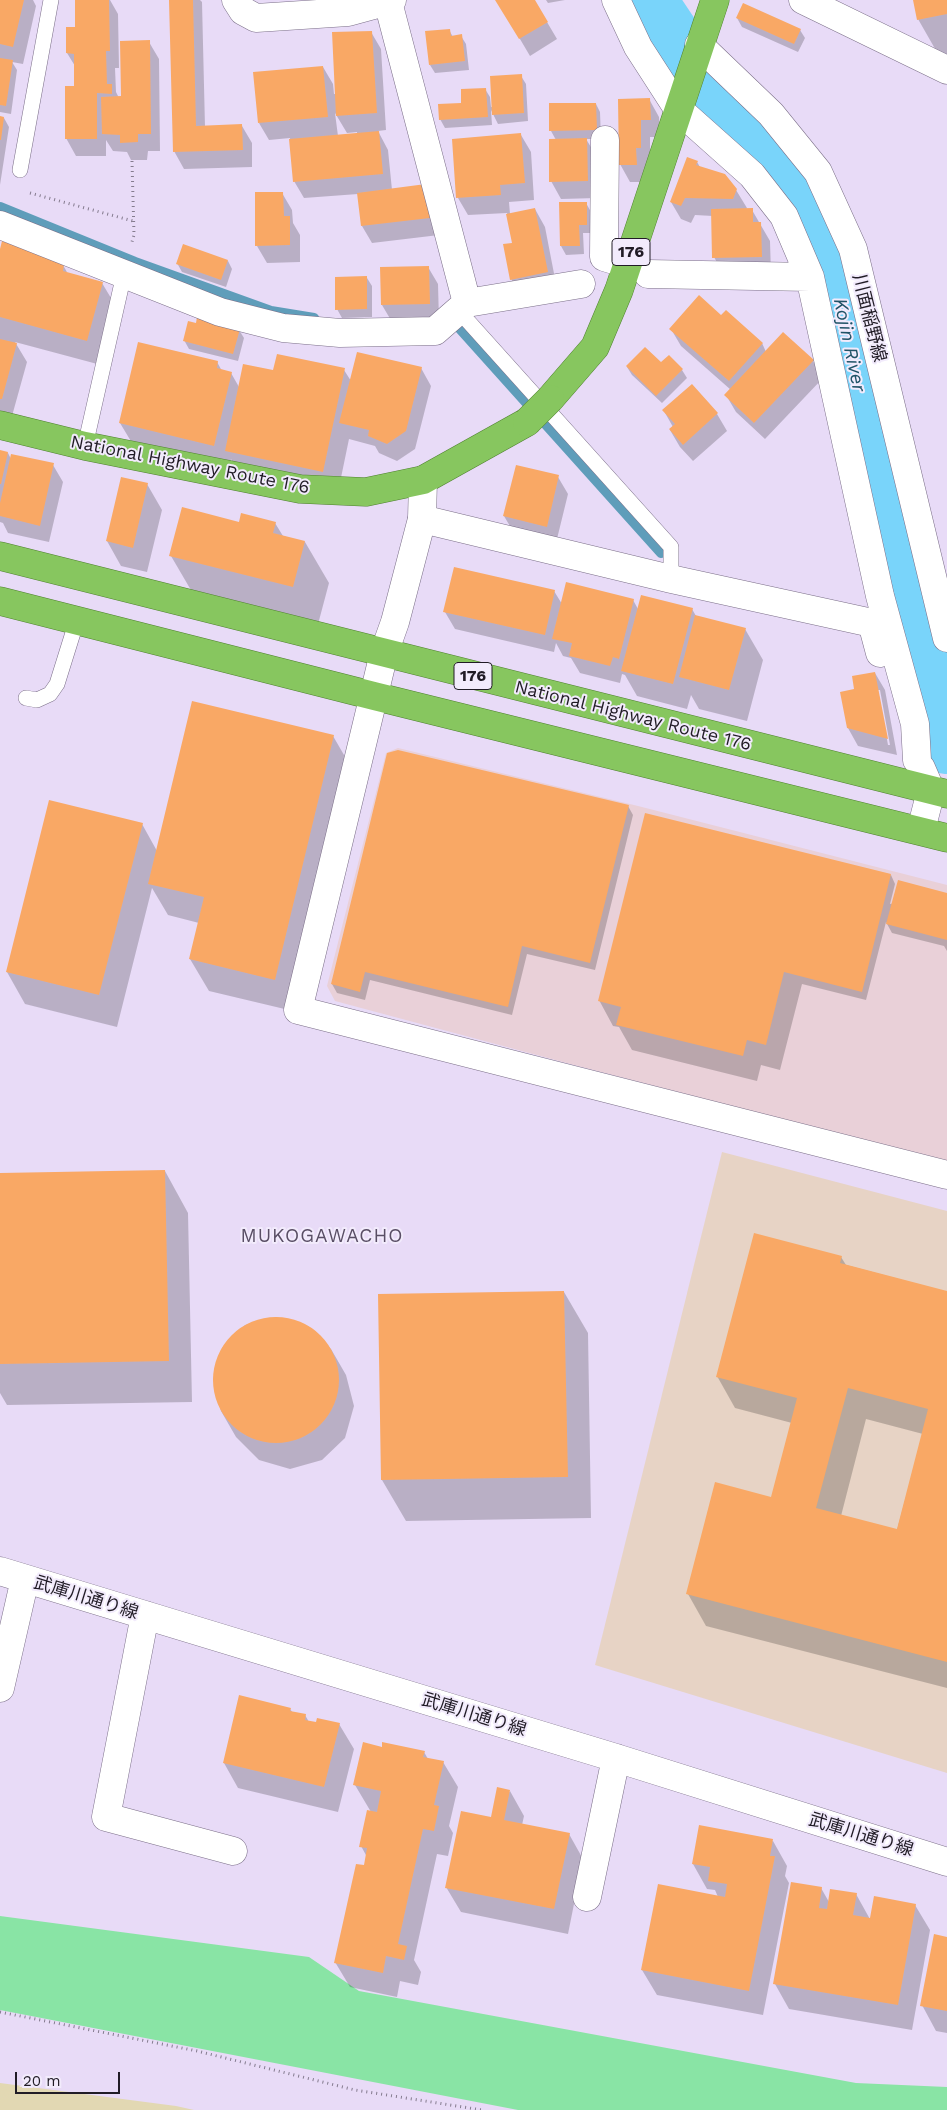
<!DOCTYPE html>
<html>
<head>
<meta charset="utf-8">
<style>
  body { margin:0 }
  #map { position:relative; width:947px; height:2110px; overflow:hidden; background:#e8dbf7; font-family:"Work Sans",sans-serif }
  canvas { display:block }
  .scale { position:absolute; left:15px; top:2072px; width:105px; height:22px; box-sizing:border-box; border:2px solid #211c26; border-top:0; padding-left:6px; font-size:15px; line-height:18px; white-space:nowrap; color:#211c26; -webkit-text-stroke:4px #f2ebfc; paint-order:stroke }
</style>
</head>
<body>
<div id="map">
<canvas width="947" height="2110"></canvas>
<div class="scale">20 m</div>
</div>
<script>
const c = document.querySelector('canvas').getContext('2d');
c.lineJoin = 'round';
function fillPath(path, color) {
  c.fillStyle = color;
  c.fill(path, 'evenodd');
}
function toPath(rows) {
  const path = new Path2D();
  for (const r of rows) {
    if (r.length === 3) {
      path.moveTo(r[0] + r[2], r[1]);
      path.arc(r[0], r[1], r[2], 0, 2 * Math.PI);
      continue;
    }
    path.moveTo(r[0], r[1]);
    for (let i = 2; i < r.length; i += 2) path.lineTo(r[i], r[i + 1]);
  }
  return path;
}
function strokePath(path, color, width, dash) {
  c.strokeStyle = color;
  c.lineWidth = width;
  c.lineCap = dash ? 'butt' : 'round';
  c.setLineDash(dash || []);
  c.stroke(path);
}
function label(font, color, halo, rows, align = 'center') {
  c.font = font + ' "Work Sans","Noto Sans JP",sans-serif';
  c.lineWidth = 4;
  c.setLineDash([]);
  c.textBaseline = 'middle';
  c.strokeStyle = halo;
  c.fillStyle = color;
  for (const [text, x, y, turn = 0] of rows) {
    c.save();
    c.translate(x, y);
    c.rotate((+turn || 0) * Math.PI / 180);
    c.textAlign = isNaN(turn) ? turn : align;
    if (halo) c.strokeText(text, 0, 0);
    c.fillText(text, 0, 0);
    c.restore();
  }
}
fillPath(toPath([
  [398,748,638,806,947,885,947,1162,574,1065,335,1001,327,986,386,753]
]), '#e9d0d8');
fillPath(toPath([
  [722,1152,947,1211,947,1773,595,1665]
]), '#e7d3c5');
fillPath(toPath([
  [0,1916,309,1957,359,1991,856,2083,947,2087,947,2110,518,2110,0,2010]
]), '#89e4a5');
fillPath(toPath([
  [0,2083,176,2106,194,2110,0,2110]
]), '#e2d8b3');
fillPath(toPath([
  [0,0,33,0,36,6,23,64,12,62,17,70,11,114,0,112],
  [76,0,110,0,118,14,119,68,115,68,116,92,119,98,123,98,149,42,159,59,160,151,148,151,147,160,131,160,127,152,113,151,106,140,106,156,76,156,66,138,75,87,75,66,67,53,76,28],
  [171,0,200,0,202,2,205,127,242,126,252,143,252,167,184,169,174,151],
  [497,0,534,0,557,39,530,56],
  [546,0,565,0,548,3],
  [914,0,947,0,947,60,942,61,918,19],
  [737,18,800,30,805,38,798,52,742,27],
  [449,30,453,37,461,36,466,44,469,70,435,73,430,65],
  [371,32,381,49,386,130,378,131,388,150,392,190,425,186,439,235,372,243,362,226,358,194,304,198,294,181,290,138,269,140,259,123,323,67,333,84,334,94,336,94],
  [335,113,347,133,357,132,357,134,338,136],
  [521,76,526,84,528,121,498,124,491,110,492,125,445,128,440,119,485,89,490,97,491,107,493,107],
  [649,99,659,117,660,137,650,137,650,165,645,165,646,182,630,182,620,164],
  [596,104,600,112,601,139,586,139,597,157,597,198,561,199,551,181,556,140,551,131],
  [0,118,4,118,9,127,0,185],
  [521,135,531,152,534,200,509,202,510,214,535,209,545,227,557,289,521,297,511,279,513,244,507,213,468,215,458,198,453,140],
  [697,162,700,167,736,190,747,208,746,210,752,210,770,241,771,274,724,275,714,257,713,216,695,215,691,223,681,219,671,202],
  [282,193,292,210,293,223,300,235,300,262,267,263,257,246],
  [586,203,591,212,592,233,583,233,584,254,566,255,561,246,560,204],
  [0,254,63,265,68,274,102,283,117,308,101,365,15,342,27,362,12,416,0,413],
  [228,261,232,269,226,287,182,272,177,263],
  [428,267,438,284,439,321,392,322,382,305],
  [367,278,372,286,372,317,342,318,337,309],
  [722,317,762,343,766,352,813,361,823,378,765,439,736,412,726,395,731,390,681,346,671,329],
  [239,330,244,338,238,361,189,349,184,340],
  [217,362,222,371,231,373,239,387,274,372,344,370,351,381,421,368,431,386,415,449,397,461,379,453,375,446,349,439,337,497,240,476,231,459,228,471,135,448,120,423],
  [661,364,682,370,687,378,662,403,632,375,627,367],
  [664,411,717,414,727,431,693,461,680,447,670,430,673,427],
  [0,451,8,453,11,459,53,465,63,482,49,542,8,533,3,523,0,522],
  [558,477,568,494,556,543,514,533,504,516],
  [147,484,162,510,147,572,121,566,107,541],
  [240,523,275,523,283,536,305,542,329,583,317,628,195,597,171,556],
  [554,591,562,604,633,600,638,609,692,609,696,616,745,629,763,660,747,721,699,709,691,695,687,709,637,696,625,675,622,674,620,683,580,673,571,658,563,656,556,643,554,652,455,629,445,612],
  [875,673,885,690,897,755,858,746,848,728,856,690],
  [878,690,880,690,890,745,888,745],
  [333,736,351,767,293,1011,209,991,190,959,199,923,168,915,152,888,117,1027,25,1004,7,972,142,824,157,851],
  [628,806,633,815,595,970,527,954,512,1015,370,980,365,1000,337,993,332,984],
  [891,875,895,884,890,904,947,894,947,951,944,946,892,933,886,922,866,1000,802,984,780,1070,761,1065,757,1081,632,1050,619,1027,613,1026,599,1000],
  [165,1171,188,1213,192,1402,7,1405,0,1393,0,1174],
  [841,1257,846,1265,947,1292,947,1688,706,1626,688,1594,772,1498,792,1423,735,1408,717,1376],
  [866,1419,923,1434,897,1530,841,1516],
  [564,1292,588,1333,591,1518,406,1521,382,1480,379,1295],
  [276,1317,308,1326,331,1349,346,1375,354,1406,345,1438,322,1460,290,1469,259,1460,236,1437,221,1411,213,1379,222,1348,245,1325],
  [290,1709,293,1713,305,1715,309,1722,339,1724,354,1749,338,1812,238,1788,224,1763],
  [383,1748,424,1752,428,1759,443,1762,458,1787,449,1826,453,1833,448,1856,437,1854,414,1960,421,1972,418,1985,400,1981,397,1997,350,1987,335,1962,367,1857,361,1846,371,1812,355,1785],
  [510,1791,524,1816,522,1825,569,1834,583,1859,568,1934,461,1912,446,1887],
  [773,1841,787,1866,785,1876,789,1883,763,2015,657,1995,642,1970,718,1897,715,1890,707,1889,693,1864],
  [821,1888,829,1902,856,1894,871,1921,915,1905,930,1930,912,2030,789,2009,775,1984],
  [947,1938,947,2033,936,2031,922,2005]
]), '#0003');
strokePath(toPath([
  [0,207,135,262,271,311,314,318],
  [460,329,661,553],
  [899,617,906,618]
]), '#5f9dba', 10);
strokePath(toPath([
  [645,0,715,105,788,178,831,256,843,302,906,618,947,743]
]), '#79d4fa', 62);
fillPath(toPath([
  [0,0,24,0,13,47,0,44],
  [75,0,109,0,110,51,106,51,107,84,112,84,112,94,97,93,97,139,65,139,65,86,74,86,74,54,66,53,66,27,75,27],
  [169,0,193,0,196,126,242,124,243,150,173,152],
  [495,0,535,0,548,22,519,39],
  [913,0,947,0,947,14,917,20],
  [743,3,801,29,794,44,736,18],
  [450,29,451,36,462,34,465,61,429,65,425,31],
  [372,31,377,113,336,116,332,32],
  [150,40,151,134,138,134,138,142,120,143,120,135,102,134,101,97,121,96,120,41],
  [0,58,13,60,6,106,0,105],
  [323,66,328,117,258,123,253,72],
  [522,74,524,113,492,115,490,76],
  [486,88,488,117,439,120,438,104,461,103,461,89],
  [650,98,651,120,641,120,641,148,636,148,637,165,619,165,618,99],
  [549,103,596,103,597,130,549,131],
  [0,116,4,117,1,140,0,140],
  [379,131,383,174,293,182,289,139],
  [521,133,525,183,500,185,501,195,456,198,452,139],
  [587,138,588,181,549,182,549,139],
  [687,157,698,161,696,165,725,174,737,189,733,199,685,198,681,206,670,202],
  [426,184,430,218,361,226,357,193],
  [255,192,283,192,284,216,290,216,290,245,255,246],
  [559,202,587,202,587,225,579,225,580,246,560,246],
  [535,208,548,272,510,280,503,244,512,243,506,214],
  [753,208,753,222,761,222,762,257,712,258,711,209],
  [2,241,64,264,63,271,103,282,87,341,0,317,0,249],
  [183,244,228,260,221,280,176,264],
  [429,266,430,304,381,305,380,267],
  [367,276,367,309,335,310,335,277],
  [699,295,721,315,726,310,763,343,729,381,669,329],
  [197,317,240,329,233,354,183,341,188,321,196,323],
  [783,332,814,360,754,423,724,395],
  [0,339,17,343,2,399,0,399],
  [138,342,218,361,217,368,232,372,214,446,119,423],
  [645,347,661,362,669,355,683,369,656,396,626,366],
  [357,352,422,367,406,431,387,444,368,436,369,430,339,423],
  [277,354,345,368,323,472,225,451,243,364,273,370],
  [692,384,718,413,683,445,669,429,675,424,662,410],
  [0,450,8,452,1,484,0,484],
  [11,454,54,463,40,526,0,516,0,503],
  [516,465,559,475,547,527,503,516],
  [121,477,148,483,133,548,106,541],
  [182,507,239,522,241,513,276,522,273,533,305,541,293,587,169,556],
  [454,567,555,590,545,635,443,612],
  [566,582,634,599,619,659,613,657,610,666,569,656,572,643,552,639],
  [641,595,693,608,673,684,621,671],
  [695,615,746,628,729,690,679,677],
  [875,672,888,739,847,728,840,692,854,689,852,676],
  [192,701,334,735,275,980,189,959,204,897,148,884],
  [398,750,629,805,590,963,522,946,508,1007,365,972,360,992,331,984,387,753],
  [49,800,143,823,99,995,6,972],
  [645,813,891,874,862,992,784,972,766,1045,747,1040,743,1056,616,1025,621,1007,598,1001],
  [898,880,947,893,947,940,886,924],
  [165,1170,169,1361,0,1364,0,1173],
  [754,1233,842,1256,840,1263,947,1291,947,1662,686,1594,715,1482,771,1497,797,1398,716,1377],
  [848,1388,928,1409,897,1529,816,1508],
  [564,1291,568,1477,381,1480,378,1294],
  [276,1380,63],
  [239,1695,291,1708,290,1711,306,1714,305,1720,316,1722,317,1718,340,1723,324,1787,223,1763],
  [363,1742,382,1747,382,1742,425,1751,423,1757,444,1761,434,1805,439,1806,434,1831,423,1829,398,1944,407,1946,404,1960,386,1956,383,1973,334,1963,356,1864,364,1865,367,1848,359,1847,367,1810,377,1812,381,1791,353,1785],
  [497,1787,510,1790,504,1820,570,1833,554,1909,445,1888,461,1811,491,1817],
  [699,1825,773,1839,770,1856,775,1856,749,1991,641,1970,658,1884,725,1897,727,1884,708,1881,710,1867,692,1864],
  [791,1882,822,1887,819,1908,827,1909,830,1889,857,1893,853,1915,870,1918,874,1896,916,1904,898,2005,773,1984],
  [934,1934,947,1937,947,2011,920,2006]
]), '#f9a865');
const service = toPath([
  [20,170,51,0],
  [458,310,671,547,671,579],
  [85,446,124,274],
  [26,698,37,700,50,694,57,684,77,620]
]);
const minor = toPath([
  [236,0,243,11,256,18,348,12,392,0],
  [616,0,638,47,678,109,752,175,784,216,810,277,880,596,915,724,917,760],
  [803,0,947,70],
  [388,2,467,303],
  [699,45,771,114,818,172,853,249,947,638],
  [605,140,604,257,627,264],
  [0,225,220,312,283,328,340,333,435,331,467,303,581,284],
  [648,274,810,277],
  [422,519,671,579,872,623,880,653],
  [384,653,298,1010,947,1175],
  [921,768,931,791,921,830],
  [0,1571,616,1758,947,1862],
  [145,1615,106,1817,233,1851],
  [0,1688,25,1579],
  [587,1897,616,1758]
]);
const tertiary = toPath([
  [384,653,395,622,422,519,423,480]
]);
const trunk = toPath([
  [550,399,595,347,619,290,715,0],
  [0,425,85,446,300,489,366,492,423,480,527,422],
  [0,556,947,794],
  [0,601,374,696,947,838]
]);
strokePath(service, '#7b6f88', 16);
strokePath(minor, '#7b6f88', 29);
strokePath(tertiary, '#7b6f88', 29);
strokePath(trunk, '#508131', 29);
strokePath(toPath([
  [132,161,134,235,132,242],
  [30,193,133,221],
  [0,2012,197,2051,355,2090,482,2110]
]), '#847b8e', 3, [1, 4]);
strokePath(service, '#fff', 15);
strokePath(minor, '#fff', 28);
strokePath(tertiary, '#fff', 28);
strokePath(trunk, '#87c65f', 28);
const trunkBridge = toPath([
  [527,422,550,399]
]);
strokePath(trunkBridge, '#508131', 29, []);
strokePath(trunkBridge, '#87c65f', 28);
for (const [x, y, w] of [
  [631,252,38],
  [473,676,38]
]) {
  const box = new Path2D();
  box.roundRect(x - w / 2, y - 13.5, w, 27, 4);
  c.fillStyle = '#f2ebfc';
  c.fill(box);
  strokePath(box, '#211c26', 1);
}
label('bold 16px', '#211c26', null, [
  ["176",631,252],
  ["176",473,676]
]);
label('18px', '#211c26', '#f2ebfc', [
  ["川面稲野線",869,318,76],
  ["National Highway Route 176",190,465,11],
  ["National Highway Route 176",633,716,14],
  ["武庫川通り線",86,1598,17],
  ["武庫川通り線",474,1715,17],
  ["武庫川通り線",861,1835,17]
]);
label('italic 19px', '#205367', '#f2ebfc', [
  ["Kojin River",849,345,78]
]);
c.letterSpacing = '1px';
label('19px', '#594e65', '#f2ebfc', [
  ["MUKOGAWACHO",322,1236]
]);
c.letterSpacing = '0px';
</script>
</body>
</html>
